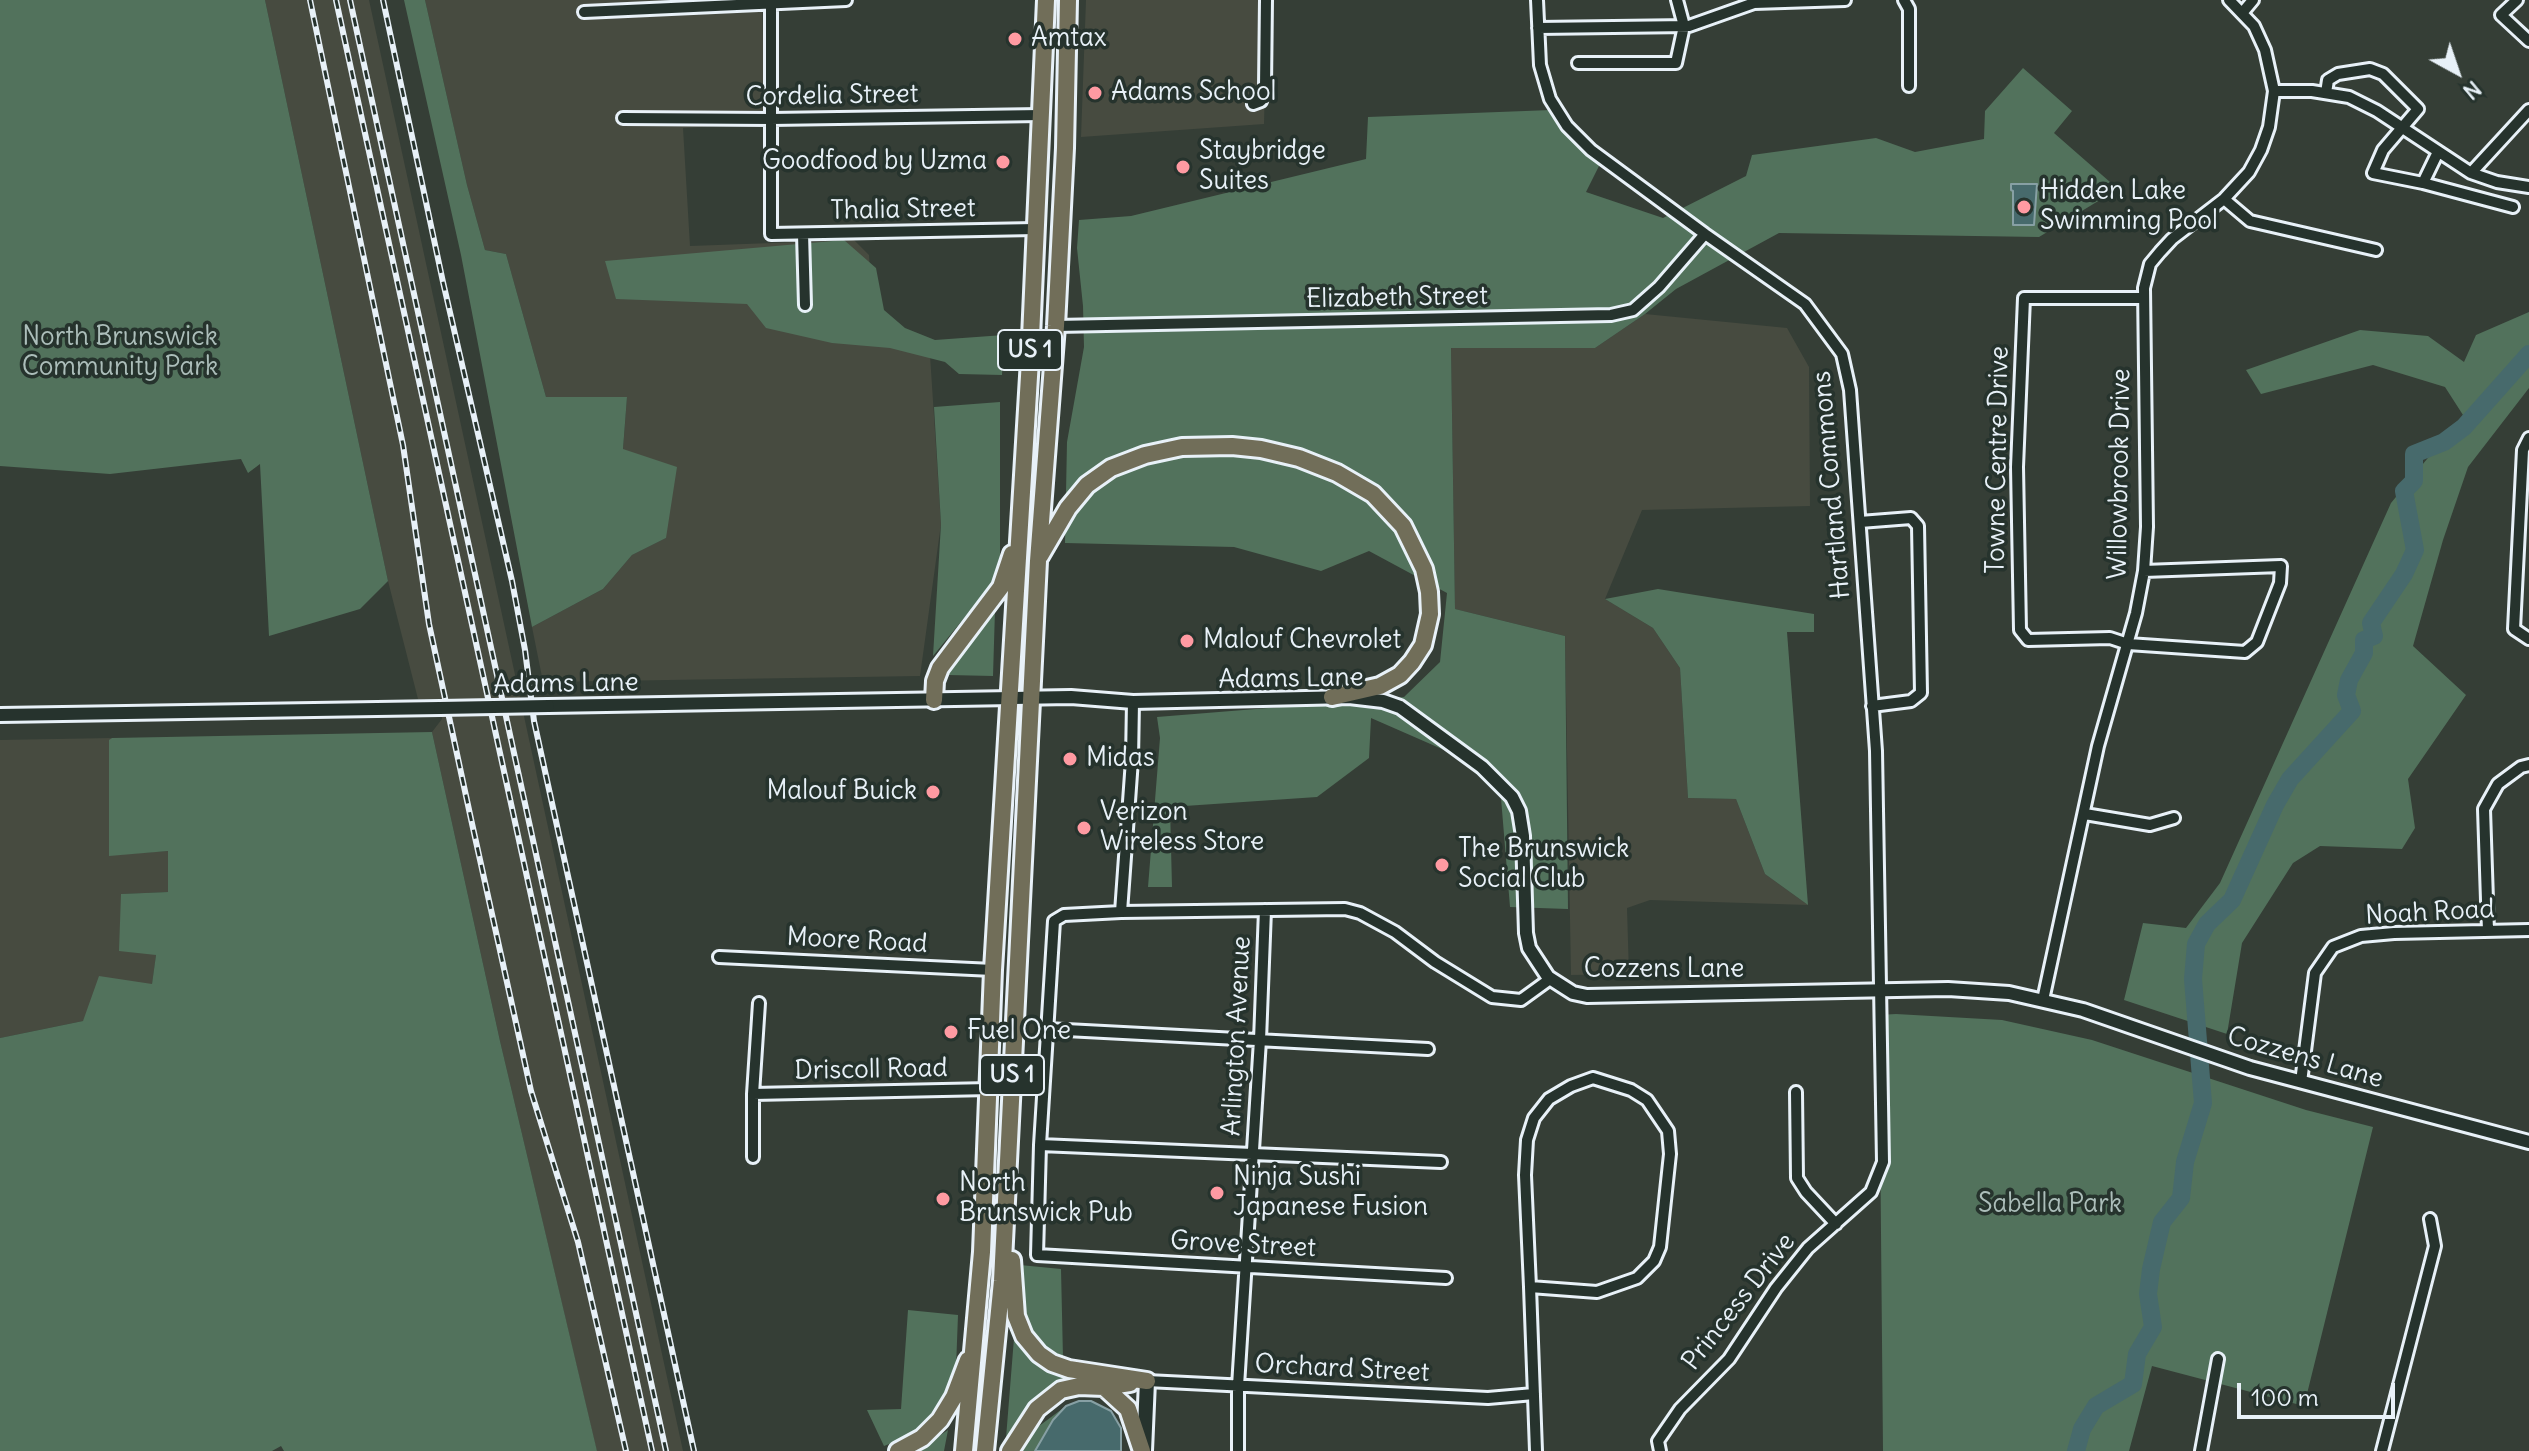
<!DOCTYPE html>
<html>
<head>
<meta charset="utf-8">
<style>
  body { margin:0 }
  #map { position:relative; width:2529px; height:1451px; overflow:hidden; background:#353e36; font-family:Delius,sans-serif }
  canvas { display:block }
  .north { position:absolute; left:2417px; top:32px; width:80px; height:80px; -webkit-text-stroke:6px #26332d; paint-order:stroke; rotate:140deg; font-size:22px; font-weight:700; line-height:32px; text-align:center; color:#e8f1f8 }
  .north::after { content:''; display:block; margin:auto; width:28px; height:36px; background:#e8f1f8; clip-path:polygon(50% 0,100% 100%,50% 72%,0 100%) }
  .scale { position:absolute; left:2237px; top:1383px; width:158px; height:36px; box-sizing:border-box; border:4px solid #e8f1f8; border-top:0; padding-left:10px; font-size:24px; line-height:28px; white-space:nowrap; color:#e8f1f8; -webkit-text-stroke:6px #26332d; paint-order:stroke }
</style>
</head>
<body>
<div id="map">
<canvas width="2529" height="1451"></canvas>
<div class="north">N</div>
<div class="scale">100 m</div>
</div>
<script>
const c = document.querySelector('canvas').getContext('2d');
c.lineJoin = 'round';
function fillPath(path, color) {
  c.fillStyle = color;
  c.fill(path, 'evenodd');
}
function toPath(rows) {
  const path = new Path2D();
  for (const r of rows) {
    path.moveTo(r[0], r[1]);
    for (let i = 2; i < r.length; i += 2) path.lineTo(r[i], r[i + 1]);
  }
  return path;
}
function strokePath(path, color, width, dash) {
  c.strokeStyle = color;
  c.lineWidth = width;
  c.lineCap = dash ? 'butt' : 'round';
  c.setLineDash(dash || []);
  c.stroke(path);
}
function label(font, color, halo, rows, align = 'center') {
  c.font = font + ' Delius,sans-serif';
  c.lineWidth = 7;
  c.setLineDash([]);
  c.textBaseline = 'middle';
  c.strokeStyle = halo;
  c.fillStyle = color;
  for (const [text, x, y, turn = 0] of rows) {
    c.save();
    c.translate(x, y);
    c.rotate((+turn || 0) * Math.PI / 180);
    c.textAlign = isNaN(turn) ? turn : align;
    if (halo) c.strokeText(text, 0, 0);
    c.fillText(text, 0, 0);
    c.restore();
  }
}
fillPath(toPath([
  [265,0,369,0,683,1451,597,1451,596,1448,500,1041,432,732,442,719,440,699,418,699,388,581],
  [425,0,762,0,765,123,683,128,690,246,854,240,869,255,874,336,930,355,941,524,920,676,543,682,532,627,603,589,632,555,666,538,623,450,627,397,546,397,506,254,485,250,467,185],
  [1086,0,1267,0,1264,124,1081,137],
  [1645,314,1787,328,1809,367,1810,506,1642,510,1605,599,1653,628,1680,668,1688,798,1736,799,1765,874,1808,905,1650,900,1627,908,1629,974,1571,975,1565,636,1455,609,1451,348,1595,348],
  [112,738,109,741,109,855,168,851,168,892,122,894,156,955,152,985,83,1021,0,1038,0,740]
]), '#474b40');
fillPath(toPath([
  [0,0,265,0,388,581,360,609,269,636,260,464,248,473,241,459,110,474,0,466],
  [404,0,425,0,467,185,485,250,506,254,546,397,627,397,623,449,677,467,666,538,632,555,603,589,532,627,461,255],
  [2023,68,2072,111,2054,133,2118,189,2039,237,1779,233,1676,289,1645,314,1595,348,1451,348,1455,609,1565,636,1568,909,1510,907,1499,774,1371,718,1369,758,1317,797,1170,807,1172,887,1148,887,1160,738,1157,717,1404,697,1440,662,1447,593,1369,551,1321,571,1234,547,1065,543,1067,442,1084,347,1083,306,1077,248,1079,220,1131,216,1366,159,1368,117,1551,110,1601,162,1586,192,1663,218,1746,176,1752,155,1876,138,1915,152,1984,139,1985,111],
  [844,240,876,268,884,310,905,328,935,340,1004,335,1002,375,959,374,945,362,890,348,832,343,766,328,747,304,616,299,605,261],
  [2529,312,2529,388,2468,467,2443,540,2413,646,2466,695,2408,779,2415,828,2402,849,2320,846,2293,863,2242,943,2227,1034,2124,1000,2143,923,2186,928,2220,883,2391,503,2463,415,2445,387,2373,365,2261,394,2246,370,2360,330,2428,336,2464,362,2476,335],
  [1000,402,1000,574,933,656,941,524,934,407],
  [1658,589,1814,614,1814,632,1787,632,1808,905,1765,874,1736,799,1688,798,1680,668,1653,628,1605,599],
  [995,610,993,676,948,675],
  [432,732,500,1041,597,1451,284,1451,281,1446,272,1451,0,1451,0,1038,83,1021,99,976,152,984,156,955,119,951,121,894,168,892,168,851,109,856,109,740,112,738],
  [1896,1014,2002,1020,2092,1040,2306,1110,2373,1127,2304,1406,2152,1366,2129,1451,1883,1451,1879,1015],
  [1020,1265,1061,1269,1063,1358,1037,1343,1020,1311],
  [908,1310,958,1315,956,1368,942,1408,918,1433,884,1446,867,1410,901,1409],
  [1014,1338,1047,1367,1068,1378,1031,1404,1006,1438],
  [1066,1406,1053,1420,1035,1451,1022,1451,1031,1432],
  [948,1430,944,1451,913,1451,927,1444]
]), '#52725c');
const water = toPath([
  [2011,184,2037,184,2034,225,2013,225,2013,191,2011,190,2011,184],
  [1079,1401,1091,1401,1111,1411,1121,1428,1121,1451,1035,1451,1053,1420,1066,1406,1079,1401]
]);
fillPath(water, '#476a6c');
strokePath(water, '#87a0a4', 2);
strokePath(toPath([
  [2076,1451,2082,1429,2096,1406,2133,1384,2137,1354,2153,1327,2148,1294,2151,1269,2162,1222,2181,1198,2185,1162,2203,1103,2193,979,2196,944,2207,924,2232,900,2275,805,2290,779,2352,711,2346,695,2349,680,2364,653,2364,640,2374,636,2371,623,2404,574,2415,550,2404,491,2414,481,2414,454,2444,442,2464,427,2529,354]
]), '#476a6c', 18);
const minor = toPath([
  [771,0,771,234,1035,229],
  [1537,0,1540,65,1550,99,1567,126,1591,150,1705,234,1805,304,1842,354,1850,390,1876,751,1883,1162,1871,1192,1808,1248,1776,1288,1729,1359,1680,1409,1658,1441,1660,1451],
  [1904,0,1909,9,1909,86],
  [2517,0,2501,15,2529,41],
  [584,12,846,0],
  [2243,12,2253,0],
  [1538,28,1689,26,1754,3,1845,0],
  [1578,63,1676,63,1684,26,1677,0],
  [2274,91,2312,91,2349,97,2377,111,2471,173,2497,182,2529,187],
  [2326,93,2328,80,2338,74,2370,69,2383,74,2418,109,2383,150,2373,173,2423,183],
  [1253,104,1261,101,1265,87,1266,0],
  [623,118,771,119,1041,115],
  [2438,152,2423,183,2513,207],
  [2471,173,2529,110],
  [2224,199,2250,221,2376,250],
  [803,234,805,305],
  [2144,298,2024,298,2017,467,2020,630,2028,640,2110,638,2128,644,2245,652,2257,642,2280,583,2281,566,2144,571],
  [1056,326,1611,315,1633,310,1659,287,1705,234],
  [2529,438,2523,450,2514,629,2529,639],
  [1860,522,1911,518,1918,526,1921,693,1911,701,1872,706],
  [2085,814,2150,825,2174,818],
  [1121,912,1132,760,1133,702],
  [2488,931,2484,809,2498,784,2521,767,2529,765],
  [719,957,993,970],
  [2043,1000,2098,746,2136,613,2144,571,2147,527,2144,288,2150,264,2160,252,2172,239,2224,199,2249,172,2261,150,2269,127,2274,91,2265,50,2254,26,2229,0],
  [1047,1029,1428,1049],
  [1593,1078,1631,1090,1647,1100,1668,1131,1670,1154,1660,1247,1654,1261,1637,1278,1597,1292,1530,1287,1525,1175,1527,1140,1534,1118,1549,1099,1571,1086,1593,1078],
  [2301,1082,2315,973,2333,947,2361,936,2394,933,2529,930],
  [1796,1092,1797,1178,1806,1192,1836,1224],
  [753,1094,990,1089],
  [1040,1145,1441,1162],
  [753,1157,753,1094,759,1003],
  [1446,1278,1037,1255,1040,1145,1054,921,1064,915,1121,912,1345,909,1360,913,1395,932,1435,962,1492,997,1521,1000,1550,979],
  [1530,1287,1536,1451],
  [1147,1381,1488,1398,1534,1394],
  [1238,1451,1238,1386,1260,1040,1265,910],
  [2201,1451,2218,1359],
  [2382,1451,2435,1246,2430,1219]
]);
const tertiary = toPath([
  [548,706,1071,697,1133,702,1349,697,1383,701,1400,707,1482,767,1512,797,1519,811,1523,836,1526,933,1529,948,1548,977,1573,993,1587,996,1948,989,2009,993,2083,1010,2250,1068,2529,1142],
  [0,715,440,708]
]);
const secondary = toPath([
  [1144,1451,1147,1381]
]);
const trunk = toPath([
  [1040,556,1068,508,1087,485,1111,468,1145,455,1182,447,1232,446,1261,449,1299,458,1337,473,1373,494,1403,526,1424,569,1429,592,1430,614,1423,645,1412,662,1400,675,1380,686,1332,697],
  [934,700,935,681,940,668,1001,587,1012,554],
  [1012,1260,1016,1316,1024,1336,1039,1354,1052,1363,1069,1369,1147,1381],
  [1104,1387,1128,1409,1142,1451],
  [898,1451,922,1438,940,1420,954,1397,968,1360],
  [964,1451,982,1252,993,970,1030,360,1046,0],
  [985,1451,1002,1281,1038,561,1056,326,1065,148,1068,0],
  [1010,1451,1037,1409,1061,1390,1079,1386,1104,1387,1130,1383]
]);
strokePath(minor, '#e8f1f8', 16);
strokePath(tertiary, '#e8f1f8', 18);
strokePath(secondary, '#e8f1f8', 20);
strokePath(trunk, '#e8f1f8', 22);
strokePath(minor, '#26332d', 10);
strokePath(tertiary, '#26332d', 12);
strokePath(secondary, '#26332d', 14);
strokePath(trunk, '#716e59', 16);
const rail = toPath([
  [310,0,403,445,429,624,471,819,531,1091,578,1242,626,1451],
  [336,0,652,1451],
  [350,0,666,1451],
  [383,0,443,282,512,581,525,650,534,721,694,1451]
]);
strokePath(rail, '#e8f1f8', 6);
strokePath(rail, '#26332d', 3, [9]);
const tertiaryBridge = toPath([
  [440,708,548,706]
]);
strokePath(tertiaryBridge, '#e8f1f8', 18, []);
strokePath(tertiaryBridge, '#26332d', 12);
for (const [x, y, r, color] of [
  [1015,39,8,"#ff9aa2"],
  [1095,93,8,"#ff9aa2"],
  [1003,162,8,"#ff9aa2"],
  [1183,167,8,"#ff9aa2"],
  [2024,207,8,"#ff9aa2"],
  [1187,641,8,"#ff9aa2"],
  [1070,759,8,"#ff9aa2"],
  [933,792,8,"#ff9aa2"],
  [1084,828,8,"#ff9aa2"],
  [1442,865,8,"#ff9aa2"],
  [951,1032,8,"#ff9aa2"],
  [1217,1193,8,"#ff9aa2"],
  [943,1199,8,"#ff9aa2"]
]) {
  const dot = new Path2D();
  dot.arc(x, y, r, 0, 2 * Math.PI);
  c.fillStyle = color;
  c.fill(dot);
  strokePath(dot, '#26332d', 3);
}
for (const [x, y, w] of [
  [1030,350,64],
  [1012,1075,64]
]) {
  const box = new Path2D();
  box.roundRect(x - w / 2, y - 20, w, 40, 6);
  c.fillStyle = '#26332d';
  c.fill(box);
  strokePath(box, '#e8f1f8', 2);
}
label('bold 24px', '#e8f1f8', null, [
  ["US 1",1030,350],
  ["US 1",1012,1075]
]);
label('26px', '#e8f1f8', '#26332d', [
  ["Amtax",1031,39],
  ["Adams School",1111,93],
  ["Staybridge",1199,152],
  ["Suites",1199,182],
  ["Goodfood by Uzma",987,162,"right"],
  ["Hidden Lake",2040,192],
  ["Swimming Pool",2040,222],
  ["Malouf Chevrolet",1203,641],
  ["Midas",1086,759],
  ["Malouf Buick",917,792,"right"],
  ["Verizon",1100,813],
  ["Wireless Store",1100,843],
  ["The Brunswick",1458,850],
  ["Social Club",1458,880],
  ["Fuel One",967,1032],
  ["Ninja Sushi",1233,1178],
  ["Japanese Fusion",1233,1208],
  ["North",959,1184],
  ["Brunswick Pub",959,1214]
], 'left');
label('26px', '#e8f1f8', '#26332d', [
  ["Cordelia Street",832,96,-1],
  ["Thalia Street",903,210,-1],
  ["Elizabeth Street",1397,298,-1],
  ["Towne Centre Drive",1998,460,-89],
  ["Willowbrook Drive",2120,474,-89],
  ["Hartland Commons",1832,485,-95],
  ["Adams Lane",1291,679,-1],
  ["Adams Lane",566,684,-1],
  ["Noah Road",2430,913,-3],
  ["Moore Road",857,941,3],
  ["Cozzens Lane",1664,970],
  ["Arlington Avenue",1237,1036,-87],
  ["Cozzens Lane",2305,1058,16],
  ["Driscoll Road",871,1070,-1],
  ["Grove Street",1243,1245,3],
  ["Princess Drive",1739,1302,-52],
  ["Orchard Street",1342,1369,3]
]);
label('26px', '#acbeba', '#26332d', [
  ["North Brunswick",120,338],
  ["Community Park",120,368],
  ["Sabella Park",2050,1205]
]);
</script>
</body>
</html>
